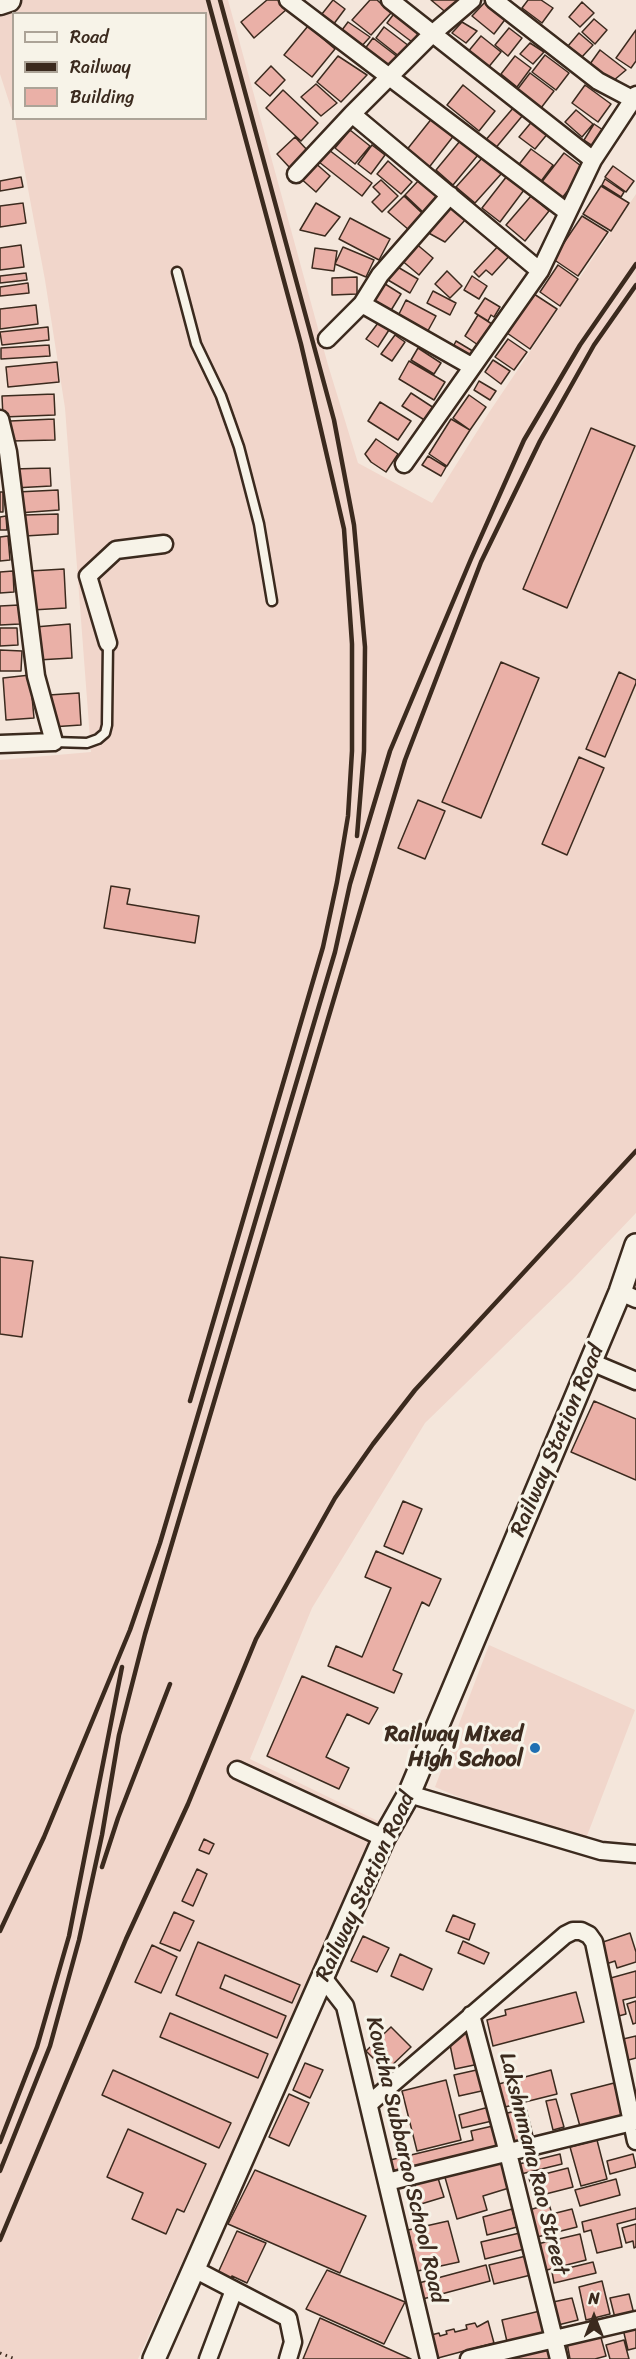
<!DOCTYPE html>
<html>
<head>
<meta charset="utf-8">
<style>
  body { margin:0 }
  #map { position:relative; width:636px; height:2359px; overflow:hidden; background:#f4e6db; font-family:Sriracha,sans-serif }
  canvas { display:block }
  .legend { position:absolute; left:12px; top:12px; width:195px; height:108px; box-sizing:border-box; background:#f7f3e8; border:2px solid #aca397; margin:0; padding:8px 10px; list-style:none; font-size:18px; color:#3b2a1e }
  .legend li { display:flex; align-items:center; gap:12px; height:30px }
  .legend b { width:30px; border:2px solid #aca397 }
  .north { position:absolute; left:564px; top:2287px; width:60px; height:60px; -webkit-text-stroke:4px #f7f3e8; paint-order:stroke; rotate:0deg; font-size:16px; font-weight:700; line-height:24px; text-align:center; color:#3b2a1e }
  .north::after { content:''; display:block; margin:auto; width:21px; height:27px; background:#3b2a1e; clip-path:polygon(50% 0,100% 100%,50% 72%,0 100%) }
</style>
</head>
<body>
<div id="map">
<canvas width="636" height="2359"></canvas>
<ul class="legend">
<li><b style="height:8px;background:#f7f3e8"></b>Road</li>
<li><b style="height:8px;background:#3b2a1e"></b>Railway</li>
<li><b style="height:16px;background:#eab0a7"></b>Building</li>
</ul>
<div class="north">N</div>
</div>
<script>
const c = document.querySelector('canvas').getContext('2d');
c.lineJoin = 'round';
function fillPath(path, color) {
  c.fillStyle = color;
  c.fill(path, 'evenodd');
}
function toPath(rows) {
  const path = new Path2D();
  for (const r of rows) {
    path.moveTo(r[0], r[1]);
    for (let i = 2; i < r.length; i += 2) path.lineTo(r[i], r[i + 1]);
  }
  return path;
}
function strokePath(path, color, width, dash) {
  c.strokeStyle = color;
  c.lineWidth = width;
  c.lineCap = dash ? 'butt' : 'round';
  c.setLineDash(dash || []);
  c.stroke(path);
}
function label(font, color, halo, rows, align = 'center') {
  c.font = font + ' Sriracha,sans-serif';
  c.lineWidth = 6;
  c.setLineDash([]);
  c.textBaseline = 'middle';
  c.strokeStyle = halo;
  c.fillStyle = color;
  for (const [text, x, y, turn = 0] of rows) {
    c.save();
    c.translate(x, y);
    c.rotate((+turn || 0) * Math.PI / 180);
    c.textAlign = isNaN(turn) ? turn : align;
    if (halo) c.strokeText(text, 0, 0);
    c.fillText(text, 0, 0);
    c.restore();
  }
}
fillPath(toPath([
  [0,0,228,0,328,365,358,463,432,503,490,411,636,194,636,1213,572,1280,425,1423,312,1608,250,1759,382,1823,138,2359,0,2359,0,760,91,752,65,408,45,280,15,119,206,118,206,14,14,14,13,114,0,74],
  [489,1645,635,1710,582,1849,435,1787]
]), '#f1d6cb');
const building = toPath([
  [267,0,279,0,287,9,254,38,241,22,267,0],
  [333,0,345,9,330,29,318,19,333,0],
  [370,0,377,0,391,13,371,35,352,20,370,0],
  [431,0,462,0,449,15,431,0],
  [487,0,507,17,494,34,472,16,487,0],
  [528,0,541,0,553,8,542,23,522,8,528,0],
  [582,2,594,13,580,27,569,17,582,2],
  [396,11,421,30,412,42,387,23,396,11],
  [594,19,607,30,595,44,582,32,594,19],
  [348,22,370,37,359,49,339,34,348,22],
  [462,22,477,31,466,43,452,33,462,22],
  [308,26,335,49,312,77,284,55,308,26],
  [384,27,409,46,400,57,376,38,384,27],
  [509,28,522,38,508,56,495,45,509,28],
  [636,30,636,61,631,68,616,58,636,30],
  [579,33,593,45,581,58,568,46,579,33],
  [481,36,501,52,487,69,467,53,481,36],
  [373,38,399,58,388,68,364,50,373,38],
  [530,43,544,52,533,64,520,54,530,43],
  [600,50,626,70,613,81,590,64,600,50],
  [545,55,569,73,556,90,532,72,545,55],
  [338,56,367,75,341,102,317,82,338,56],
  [515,56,531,68,517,87,501,74,515,56],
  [271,66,285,80,270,96,255,83,271,66],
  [530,73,554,91,541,108,517,90,530,73],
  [316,84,337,103,321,116,301,97,316,84],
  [463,85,495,111,479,131,447,105,463,85],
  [585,85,611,104,598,122,572,103,585,85],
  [283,90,318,123,301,141,266,108,283,90],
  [514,107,523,115,494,150,484,142,514,107],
  [576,110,593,124,582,137,565,122,576,110],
  [433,117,455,134,427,170,405,152,433,117],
  [534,119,549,132,535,149,519,137,534,119],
  [594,124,606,132,596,148,584,140,594,124],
  [350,130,370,146,355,164,335,148,350,130],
  [295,137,309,152,291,169,277,154,295,137],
  [460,141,478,155,453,185,436,170,460,141],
  [372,145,385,155,371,174,358,164,372,145],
  [531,149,553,165,539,184,517,167,531,149],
  [329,150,372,183,362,196,319,162,329,150],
  [564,153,585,169,562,198,541,183,564,153],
  [483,157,502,173,475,203,456,187,483,157],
  [313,161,330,176,316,192,299,177,313,161],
  [388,161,412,182,401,194,377,174,388,161],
  [613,166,634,181,626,192,605,177,613,166],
  [507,176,524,190,500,222,482,208,507,176],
  [21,177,23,187,0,191,0,181,21,177],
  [605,179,624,192,621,197,602,185,605,179],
  [381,180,398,196,382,212,372,202,380,194,373,187,381,180],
  [419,180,440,200,425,214,405,195,419,180],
  [601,186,629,203,611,231,583,214,601,186],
  [404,196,424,215,409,230,388,212,404,196],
  [531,196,549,211,525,241,506,225,531,196],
  [23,203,26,223,0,227,0,206,23,203],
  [316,203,340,217,325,236,300,230,316,203],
  [450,204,466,219,445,242,425,231,450,204],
  [582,216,608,232,578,276,553,259,582,216],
  [350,218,390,239,379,260,339,239,350,218],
  [414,242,433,258,419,275,400,259,414,242],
  [501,243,512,253,492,275,486,270,479,277,474,272,501,243],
  [21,245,24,267,0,270,0,248,21,245],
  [343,247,374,260,366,277,335,264,343,247],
  [315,248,337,251,334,271,312,268,315,248],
  [558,265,578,279,560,306,540,292,558,265],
  [396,266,418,279,410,293,388,280,396,266],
  [447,271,462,286,450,298,435,284,447,271],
  [26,273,27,280,0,283,0,276,26,273],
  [472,276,487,286,479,299,464,290,472,276],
  [357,277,357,294,332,295,332,278,357,277],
  [382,282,401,294,390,312,370,299,382,282],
  [28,283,29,293,0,296,0,287,28,283],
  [433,291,456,303,450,315,427,303,433,291],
  [534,294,557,309,530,349,507,333,534,294],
  [485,298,500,307,494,317,491,315,488,321,475,313,485,298],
  [406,300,436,316,424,338,395,322,406,300],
  [36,305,38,324,0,329,0,309,36,305],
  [478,315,495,326,481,347,465,336,478,315],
  [378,323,389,330,378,347,366,339,378,323],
  [48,327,49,340,2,345,0,332,48,327],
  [395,335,405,342,392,361,381,354,395,335],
  [508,339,527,352,514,370,495,357,508,339],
  [456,341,476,353,472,361,452,349,456,341],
  [49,345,50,356,1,359,1,348,49,345],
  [418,348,441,363,434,374,411,360,418,348],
  [493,360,510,371,501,384,485,372,493,360],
  [409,361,445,382,434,400,399,379,409,361],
  [57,362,59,382,8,387,6,367,57,362],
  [479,381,496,391,490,400,474,390,479,381],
  [411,393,434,408,426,421,402,406,411,393],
  [54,394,55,415,3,417,2,396,54,394],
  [469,395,486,407,470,430,453,418,469,395],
  [380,402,411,421,398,440,368,421,380,402],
  [54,419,55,440,11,441,10,421,54,419],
  [451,419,470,430,447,466,429,454,451,419],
  [591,428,635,446,567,608,523,589,591,428],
  [376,439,398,454,386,472,371,462,365,454,376,439],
  [428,456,446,467,441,476,422,465,428,456],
  [50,468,51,486,14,488,13,469,50,468],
  [58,490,59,510,18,513,17,492,58,490],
  [0,492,3,492,3,512,0,512,0,492],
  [58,514,58,534,25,536,25,515,58,514],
  [6,516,7,530,0,530,0,517,6,516],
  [8,536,10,560,0,561,0,537,8,536],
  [64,569,66,608,32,610,30,571,64,569],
  [13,571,14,592,0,593,0,572,13,571],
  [19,605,20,624,0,625,0,606,19,605],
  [70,624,72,658,38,660,35,627,70,624],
  [0,628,17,628,18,645,0,646,0,628],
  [0,650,22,651,21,671,0,671,0,650],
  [501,662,539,678,481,818,442,802,501,662],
  [619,672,636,680,636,683,605,757,586,749,619,672],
  [30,675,34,718,6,720,3,678,30,675],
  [79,693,81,725,51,727,49,695,79,693],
  [579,757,604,768,567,855,542,844,579,757],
  [418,800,445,811,425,859,398,848,418,800],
  [111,886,130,889,127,904,199,916,195,943,104,928,111,886],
  [0,1257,33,1261,22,1337,0,1334,0,1257],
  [594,1401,636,1419,636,1480,571,1452,594,1401],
  [403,1501,422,1509,403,1554,384,1546,403,1501],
  [376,1551,441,1579,429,1606,422,1602,393,1670,402,1674,394,1693,328,1666,336,1646,362,1657,391,1588,365,1577,376,1551],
  [302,1676,378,1708,369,1724,347,1714,326,1757,349,1768,339,1789,267,1756,302,1676],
  [204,1839,214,1844,209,1854,199,1850,204,1839],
  [197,1869,207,1874,193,1906,182,1901,197,1869],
  [174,1912,194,1921,180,1951,160,1943,174,1912],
  [453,1915,475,1924,469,1940,446,1931,453,1915],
  [630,1933,636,1952,636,1962,617,1968,615,1961,606,1964,600,1943,630,1933],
  [363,1936,389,1948,377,1972,351,1961,363,1936],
  [463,1941,489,1953,484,1964,458,1953,463,1941],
  [198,1942,300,1985,292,2003,225,1975,220,1988,286,2016,277,2038,176,1995,198,1942],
  [152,1945,177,1957,161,1993,135,1982,152,1945],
  [400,1954,432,1969,423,1990,391,1976,400,1954],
  [636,1971,636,1997,623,2000,626,2014,615,2017,600,1981,636,1971],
  [576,1992,584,2022,493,2046,487,2020,506,2015,505,2010,576,1992],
  [636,2001,636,2023,633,2024,627,2004,636,2001],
  [170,2013,268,2054,258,2078,160,2037,170,2013],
  [391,2027,411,2047,386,2071,366,2051,391,2027],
  [472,2028,479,2064,455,2069,448,2035,472,2028],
  [636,2036,636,2058,625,2061,619,2040,636,2036],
  [305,2063,323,2070,310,2098,293,2090,305,2063],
  [481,2069,486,2090,459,2096,454,2075,481,2069],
  [113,2070,231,2123,219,2148,102,2095,113,2070],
  [551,2070,557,2094,501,2108,495,2085,551,2070],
  [446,2080,461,2140,417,2151,402,2091,446,2080],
  [614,2083,624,2119,581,2130,571,2094,614,2083],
  [289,2094,309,2103,289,2146,269,2137,289,2094],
  [556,2099,564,2127,553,2130,546,2101,556,2099],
  [489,2107,492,2121,462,2128,459,2115,489,2107],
  [526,2108,534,2140,513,2146,504,2114,526,2108],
  [497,2125,503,2148,389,2175,386,2161,473,2140,471,2131,497,2125],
  [128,2129,206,2164,184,2212,177,2209,166,2234,132,2219,143,2193,107,2177,128,2129],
  [597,2140,607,2179,581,2186,570,2147,597,2140],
  [560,2154,562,2164,521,2174,519,2164,560,2154],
  [633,2154,636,2167,610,2174,607,2161,633,2154],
  [501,2159,509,2188,483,2196,487,2210,457,2219,444,2174,501,2159],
  [568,2168,573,2187,534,2197,529,2178,568,2168],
  [255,2170,366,2216,340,2273,228,2224,255,2170],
  [437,2175,444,2197,421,2204,414,2182,437,2175],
  [616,2179,620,2195,580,2206,575,2190,616,2179],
  [549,2204,552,2214,572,2209,577,2227,533,2238,526,2211,549,2204],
  [636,2208,636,2219,617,2224,622,2247,597,2253,591,2230,584,2232,582,2222,636,2208],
  [512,2209,517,2227,487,2235,483,2217,512,2209],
  [448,2221,459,2262,413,2272,411,2262,415,2260,408,2230,448,2221],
  [636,2224,636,2247,634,2248,633,2241,626,2243,622,2228,636,2224],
  [237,2231,266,2243,247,2283,232,2276,229,2281,217,2275,237,2231],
  [524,2232,528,2248,485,2259,481,2242,524,2232],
  [580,2234,586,2260,539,2272,533,2245,580,2234],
  [526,2256,535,2274,494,2284,489,2265,526,2256],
  [593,2262,596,2273,554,2283,552,2272,593,2262],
  [486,2265,490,2281,419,2300,415,2284,486,2265],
  [327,2270,405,2302,384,2344,306,2309,327,2270],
  [602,2281,610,2314,586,2320,579,2287,602,2281],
  [629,2294,634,2314,615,2318,610,2298,629,2294],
  [572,2298,578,2320,558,2325,553,2302,572,2298],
  [540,2311,546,2337,508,2346,502,2320,540,2311],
  [320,2318,360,2336,411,2359,303,2359,320,2318],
  [488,2321,494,2343,438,2358,431,2335,439,2333,440,2336,447,2334,446,2331,454,2329,455,2332,467,2329,466,2325,475,2323,477,2327,488,2321],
  [636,2326,636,2348,628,2350,623,2329,636,2326],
  [600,2334,606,2356,595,2359,570,2359,567,2343,600,2334],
  [624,2340,629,2359,610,2359,606,2345,624,2340],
  [549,2344,553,2359,512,2359,511,2354,549,2344]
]);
fillPath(building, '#eab0a7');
strokePath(building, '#3b2a1e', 1.5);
const service = toPath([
  [177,272,196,344,221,396,239,447,259,524,272,601],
  [54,742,87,743,98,739,105,733,107,725,108,643]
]);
const minor = toPath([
  [288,0,567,212],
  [390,0,593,160],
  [494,0,598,81,634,100],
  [352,114,540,271,593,160,636,95],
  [296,174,352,114,432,34,472,0],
  [362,304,471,366],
  [327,339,362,304,380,275,450,195],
  [0,419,8,452,36,676,54,742,0,744],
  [404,464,540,271],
  [108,643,88,576,116,550,164,544],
  [620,1292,636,1299],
  [591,1362,636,1381],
  [237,1770,384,1838],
  [409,1794,601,1851,636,1854],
  [324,1979,345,2006,429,2359],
  [471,2015,508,2153,559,2359],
  [370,2103,565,1935,573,1931,581,1931,589,1935,594,1942,636,2141],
  [387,2182,636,2121],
  [194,2269,288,2318,293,2342,288,2359],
  [208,2359,234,2290],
  [469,2359,636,2320]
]);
const tertiary = toPath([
  [154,2359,384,1838,409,1794,620,1292,636,1245]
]);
const secondary = toPath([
  [0,3,9,0]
]);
strokePath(service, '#3b2a1e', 13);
strokePath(minor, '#3b2a1e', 21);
strokePath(tertiary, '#3b2a1e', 26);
strokePath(secondary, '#3b2a1e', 27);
strokePath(toPath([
  [0,2353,15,2359]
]), '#3b2a1e', 3, [1.5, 4.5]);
strokePath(service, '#f7f3e8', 8);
strokePath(minor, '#f7f3e8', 16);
strokePath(tertiary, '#f7f3e8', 21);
strokePath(secondary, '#f7f3e8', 22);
strokePath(toPath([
  [220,0,334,420,354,525,365,647,364,751,357,836],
  [190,1401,323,947,337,882,348,816,352,751,352,644,344,529,301,344,208,0],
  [102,1867,118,1818,170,1684],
  [0,1931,44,1837,130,1630,160,1543,335,952,350,884,390,751,471,559,524,440,580,345,636,264],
  [0,2142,37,2047,69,1936,122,1667],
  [0,2171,50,2046,79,1940,102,1835,119,1735,145,1634,405,760,481,562,540,441,594,345,636,285],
  [0,2240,126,1939,188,1804,256,1639,335,1498,373,1444,415,1390,636,1151]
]), '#3b2a1e', 4.5);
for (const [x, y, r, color] of [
  [535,1748,6,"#1f6fb2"]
]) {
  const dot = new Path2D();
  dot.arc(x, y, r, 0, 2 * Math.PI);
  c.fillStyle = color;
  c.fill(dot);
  strokePath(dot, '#f7f3e8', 2);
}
label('22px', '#3b2a1e', '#f7f3e8', [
  ["Railway Station Road",558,1441,-67],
  ["Railway Station Road",366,1887,-65],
  ["Kowtha Subbarao School Road",405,2160,77],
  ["Lakshnmana Rao Street",533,2164,76]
]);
label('bold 22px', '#3b2a1e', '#f7f3e8', [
  ["Railway Mixed",523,1735],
  ["High School",523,1760]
], 'right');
</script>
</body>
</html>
